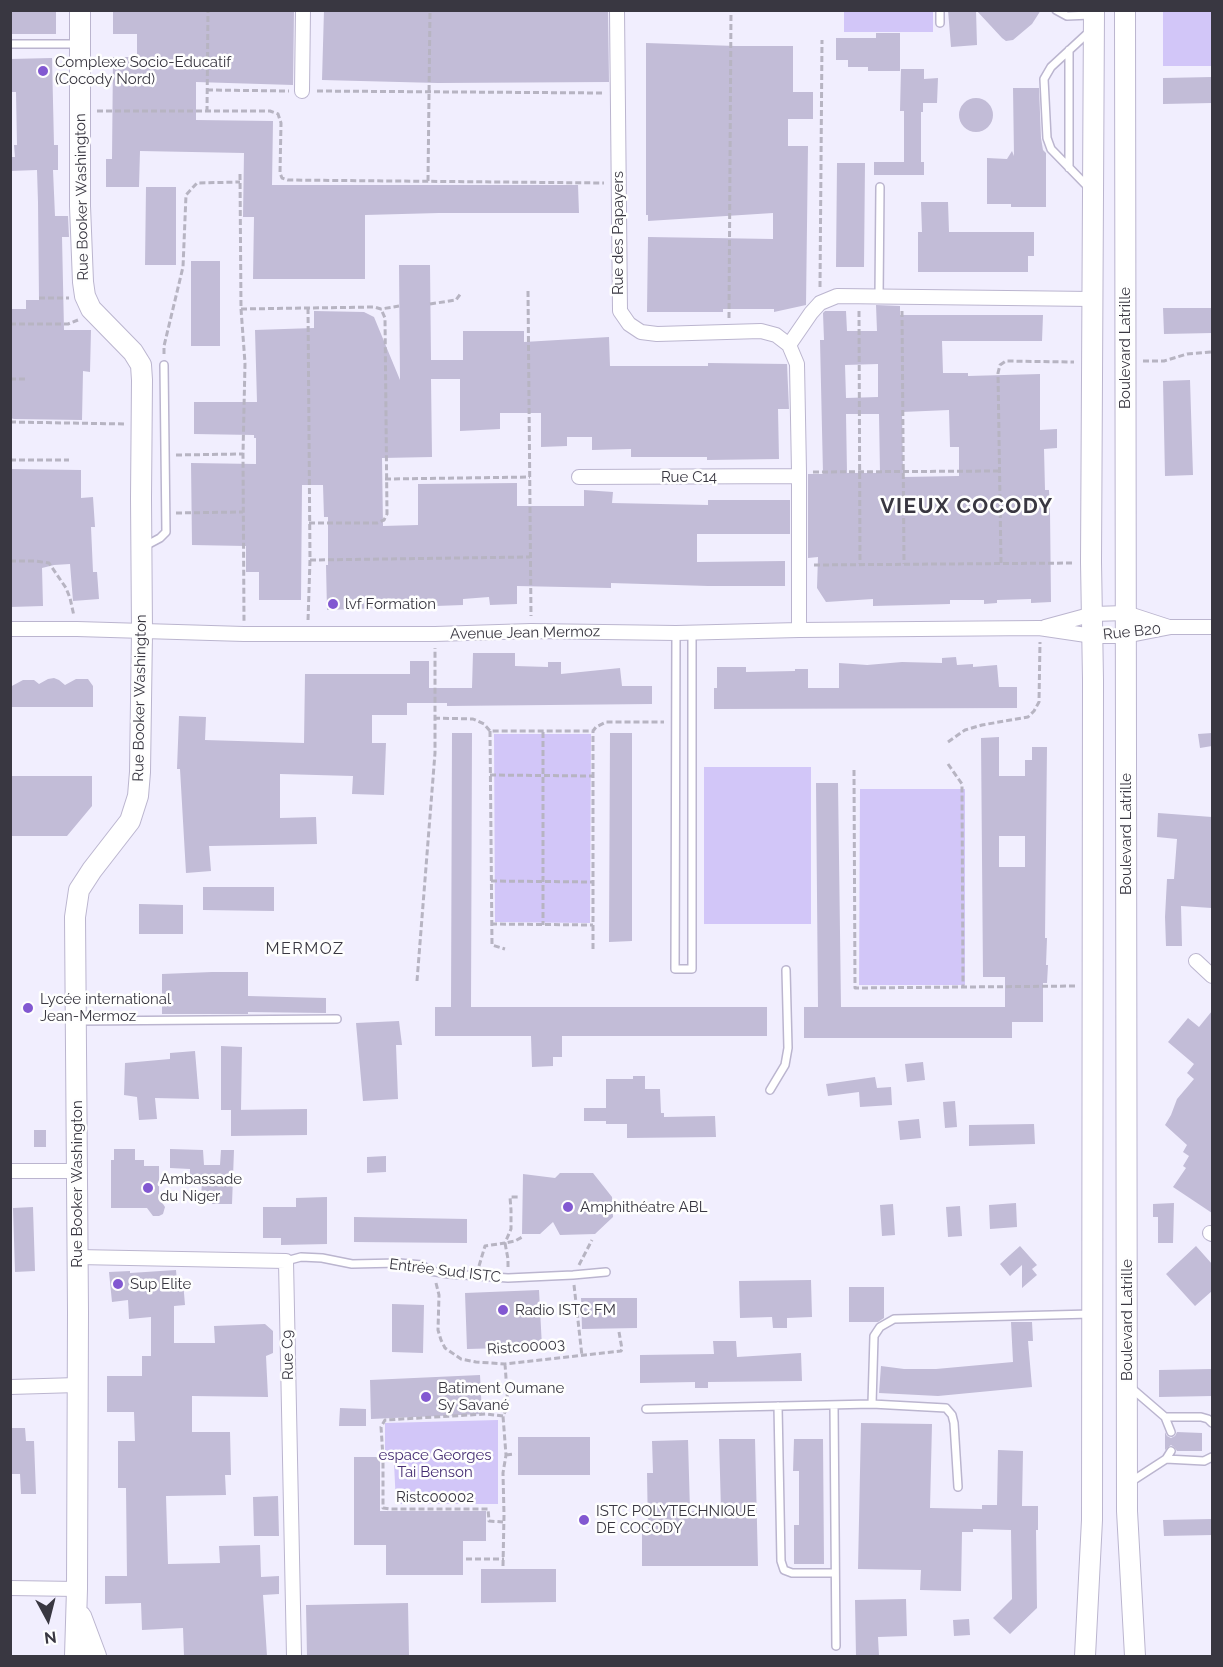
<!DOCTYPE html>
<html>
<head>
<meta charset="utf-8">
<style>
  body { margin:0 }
  #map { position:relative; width:1223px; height:1667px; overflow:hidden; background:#f1eefe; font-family:Raleway,sans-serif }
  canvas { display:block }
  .frame { position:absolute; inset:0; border:12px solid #393741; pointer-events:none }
  .north { position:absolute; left:18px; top:1589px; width:60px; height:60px; -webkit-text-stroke:4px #fefefe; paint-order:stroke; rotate:173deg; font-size:16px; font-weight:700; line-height:24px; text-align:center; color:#393741 }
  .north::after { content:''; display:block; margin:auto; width:21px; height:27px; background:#393741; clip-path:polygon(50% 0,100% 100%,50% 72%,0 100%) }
</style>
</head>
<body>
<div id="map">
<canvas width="1223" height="1667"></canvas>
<div class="frame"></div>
<div class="north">N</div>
</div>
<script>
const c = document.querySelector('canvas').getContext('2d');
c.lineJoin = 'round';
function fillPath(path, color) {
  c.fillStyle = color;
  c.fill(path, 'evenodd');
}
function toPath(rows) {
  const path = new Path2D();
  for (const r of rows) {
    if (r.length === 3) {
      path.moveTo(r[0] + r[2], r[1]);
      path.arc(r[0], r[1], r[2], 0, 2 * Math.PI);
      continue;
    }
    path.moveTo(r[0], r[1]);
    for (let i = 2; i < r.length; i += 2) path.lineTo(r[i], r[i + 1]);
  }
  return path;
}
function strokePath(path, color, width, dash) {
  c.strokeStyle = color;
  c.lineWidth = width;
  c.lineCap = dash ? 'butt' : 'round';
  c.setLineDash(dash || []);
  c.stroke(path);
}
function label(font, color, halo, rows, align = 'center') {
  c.font = font + ' Raleway,sans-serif';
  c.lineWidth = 5;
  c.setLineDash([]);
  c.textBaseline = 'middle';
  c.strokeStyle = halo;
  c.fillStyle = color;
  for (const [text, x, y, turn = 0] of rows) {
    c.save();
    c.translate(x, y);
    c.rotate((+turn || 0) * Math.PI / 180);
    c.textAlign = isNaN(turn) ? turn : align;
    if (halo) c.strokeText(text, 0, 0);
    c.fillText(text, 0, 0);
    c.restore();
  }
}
fillPath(toPath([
  [844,11,933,11,933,32,844,32],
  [1163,12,1212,12,1212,66,1163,66],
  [494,734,591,734,590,923,495,922],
  [704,767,811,767,811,924,704,924],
  [860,789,965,789,965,985,859,985],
  [498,1420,498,1504,396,1504,394,1463,385,1451,385,1423]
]), '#d2c6f8');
fillPath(toPath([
  [10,10,56,10,56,34,10,34],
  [113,10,294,10,293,85,196,82,196,120,273,121,272,185,578,185,579,213,439,213,365,215,365,279,253,279,254,217,243,217,244,153,140,151,139,187,106,187,106,159,112,159,113,57,137,57,137,34,113,34],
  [324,10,608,10,609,82,438,83,322,80],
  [948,10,976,10,977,45,951,47],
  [976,10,1041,10,1032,24,1013,40,1006,41,1002,38],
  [876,33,900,33,900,71,868,71,868,67,848,67,848,60,836,60,836,38,876,38],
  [646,43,735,46,793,46,793,92,813,92,813,119,788,119,788,146,808,146,806,305,774,312,774,309,723,309,723,312,647,312,648,237,773,239,773,213,648,221,648,215,646,215],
  [52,58,54,145,58,145,58,170,53,170,55,216,68,216,69,237,62,237,64,330,91,330,90,372,83,371,82,420,14,419,10,418,10,309,26,309,26,300,39,300,38,202,37,170,10,171,10,157,15,157,14,145,17,145,16,92,10,92,10,59],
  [901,69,924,69,924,79,938,78,937,103,923,103,923,112,921,112,921,162,924,162,924,175,874,175,874,162,904,162,904,111,900,111],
  [1212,77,1212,103,1163,104,1163,78],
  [1013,88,1039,88,1041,138,1043,150,1046,153,1046,207,1011,207,1011,204,987,204,987,158,1007,159,1012,151,1014,156],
  [976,115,17],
  [837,163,865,163,864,267,836,267],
  [146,187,176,187,176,265,145,265],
  [921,202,948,202,949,232,1034,232,1034,256,1028,256,1028,272,918,272,918,232,922,232],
  [191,261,220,261,220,346,191,346],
  [399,265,430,265,431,360,463,360,463,331,524,331,524,342,609,337,610,366,708,366,708,363,787,364,789,409,778,409,779,459,707,460,707,457,631,457,631,449,592,450,592,437,567,437,567,446,541,447,541,413,500,413,500,429,460,431,460,379,431,379,432,457,382,458,383,526,418,525,418,484,517,483,517,506,584,506,584,490,613,492,612,503,708,505,708,500,790,500,790,534,697,534,697,562,785,561,785,586,708,586,611,583,611,588,517,586,517,604,490,605,489,597,463,599,463,605,327,610,326,565,328,565,328,517,324,517,323,485,302,485,301,600,259,600,259,572,246,572,246,546,192,545,191,463,256,464,256,438,254,438,254,435,194,434,194,402,257,402,255,330,314,328,314,311,364,312,374,317,400,380],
  [876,305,900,306,900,315,1043,315,1042,341,942,341,943,373,968,373,968,376,1040,374,1040,430,1057,429,1057,448,1044,449,1045,490,1049,490,1050,512,1051,602,1031,603,1031,599,997,600,997,603,984,604,984,600,950,600,950,604,873,606,873,599,826,602,817,588,818,557,808,558,808,474,823,474,820,340,824,340,823,313,825,311,846,311,847,331,877,331],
  [878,364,878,397,846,398,845,365],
  [949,410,950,447,959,447,959,476,903,477,902,412],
  [846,414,879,414,880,473,847,473],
  [1163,308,1212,308,1212,333,1164,334],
  [1190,380,1193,475,1165,476,1163,381],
  [10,469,81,470,81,498,93,497,95,527,91,527,93,572,97,572,99,599,73,601,70,564,54,565,42,568,43,606,10,607],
  [473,653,515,653,515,666,548,667,548,662,561,662,561,674,620,668,622,686,652,686,652,704,447,706,447,703,407,703,407,715,372,715,372,743,386,743,384,795,352,794,353,776,280,774,280,818,316,817,317,844,209,846,211,871,186,873,180,769,177,769,179,716,206,717,205,740,304,743,305,674,410,674,410,661,429,661,429,688,472,688],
  [956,657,957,665,973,664,973,667,997,665,999,687,1017,687,1017,708,714,709,714,688,717,688,717,667,746,667,746,672,795,671,795,669,808,669,808,688,839,688,839,663,867,665,902,662,942,663,942,658],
  [54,678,59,680,65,685,76,679,88,679,93,686,93,707,10,707,10,687,23,680,34,680,39,684,48,679],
  [452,733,472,733,471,1007,767,1007,767,1036,562,1036,562,1057,553,1057,553,1066,532,1067,531,1036,435,1036,435,1007,451,1007],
  [610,733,632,733,632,941,609,942],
  [1212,733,1212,746,1200,748,1198,734],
  [999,737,999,776,1025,776,1025,760,1032,760,1032,747,1047,747,1045,938,1047,938,1046,965,1048,965,1047,983,1043,983,1043,1022,1012,1022,1012,1038,804,1038,804,1007,818,1007,816,783,838,783,841,1007,1005,1007,1005,977,983,977,981,738],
  [999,836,1025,836,1025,867,999,867],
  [10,776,92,776,92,806,67,836,10,836],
  [1158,813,1212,817,1212,908,1181,906,1182,946,1166,946,1165,917,1167,879,1174,879,1177,839,1157,837],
  [203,887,274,887,274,911,203,910],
  [139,904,183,905,183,934,139,934],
  [212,972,248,972,248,996,326,998,326,1013,248,1012,248,1014,162,1014,162,974],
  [1212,1011,1212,1213,1173,1187,1186,1168,1183,1166,1189,1156,1183,1152,1187,1145,1165,1125,1171,1115,1177,1099,1194,1079,1187,1073,1194,1064,1168,1042,1188,1018,1199,1027],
  [399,1021,402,1045,396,1045,398,1099,363,1101,356,1023],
  [221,1046,242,1047,241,1110,221,1110],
  [195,1051,199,1099,155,1098,157,1119,139,1120,137,1097,124,1095,125,1063,170,1059,170,1053],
  [923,1062,925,1080,907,1082,905,1064],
  [633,1076,645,1076,645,1089,660,1089,661,1113,664,1113,664,1117,715,1116,716,1137,627,1138,627,1124,606,1124,606,1121,584,1121,584,1108,606,1108,606,1079,633,1079],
  [875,1077,877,1088,891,1087,892,1105,860,1107,859,1092,828,1096,826,1084],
  [955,1101,957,1127,945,1128,943,1102],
  [307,1109,307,1135,231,1136,231,1110],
  [919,1119,921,1138,900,1140,898,1121],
  [1034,1124,1035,1144,969,1146,969,1125],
  [34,1130,46,1130,46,1147,34,1147],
  [114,1149,135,1149,135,1160,144,1160,144,1166,159,1166,159,1198,165,1207,163,1214,159,1216,153,1216,147,1208,111,1208,111,1160,114,1160],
  [170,1149,203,1150,204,1165,220,1165,221,1150,234,1150,232,1204,212,1204,212,1196,201,1196,202,1182,190,1182,190,1169,170,1168],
  [386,1156,386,1172,367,1173,367,1157],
  [560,1173,593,1173,612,1197,613,1217,595,1234,560,1235,553,1222,540,1234,522,1234,523,1174,555,1178],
  [327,1197,327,1244,281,1245,281,1238,263,1238,263,1207,296,1207,296,1198],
  [1016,1203,1017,1227,990,1229,989,1205],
  [1174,1203,1173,1243,1158,1243,1158,1217,1153,1217,1153,1204],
  [893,1204,895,1235,882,1236,880,1205],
  [960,1206,962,1236,948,1237,946,1207],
  [33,1207,35,1271,15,1272,13,1208],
  [354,1217,467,1219,467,1243,354,1242],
  [1020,1246,1037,1265,1032,1269,1037,1275,1022,1288,1022,1265,1010,1276,1000,1264],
  [1196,1246,1212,1264,1212,1291,1195,1306,1166,1274],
  [176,1270,177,1282,183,1281,185,1305,174,1306,174,1343,215,1343,214,1326,265,1324,273,1331,273,1353,266,1356,268,1397,192,1396,192,1432,230,1432,231,1475,225,1475,226,1495,166,1496,168,1564,220,1563,219,1546,260,1545,261,1577,279,1576,279,1594,263,1595,267,1656,184,1656,183,1628,142,1630,141,1603,105,1604,105,1576,127,1576,126,1488,118,1488,118,1441,135,1441,134,1412,107,1412,107,1376,142,1376,142,1356,151,1356,151,1317,129,1319,128,1300,112,1302,109,1272,130,1271,130,1273],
  [811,1280,812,1317,787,1318,787,1328,773,1328,772,1317,740,1318,739,1281],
  [849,1287,884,1287,884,1318,878,1322,849,1322],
  [539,1290,542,1347,467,1349,465,1293],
  [581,1298,637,1298,637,1328,582,1329],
  [392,1304,424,1305,423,1353,392,1352],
  [1011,1322,1032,1322,1033,1341,1028,1341,1032,1387,938,1396,879,1393,881,1366,904,1369,936,1369,1013,1362],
  [713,1341,736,1341,737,1357,801,1353,802,1381,708,1382,708,1388,695,1388,695,1382,640,1383,640,1355,714,1354],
  [1212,1369,1212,1396,1159,1397,1159,1370],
  [480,1375,482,1414,371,1419,370,1380],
  [340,1408,366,1409,366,1426,339,1426],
  [861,1423,932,1424,930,1508,982,1509,982,1505,997,1505,998,1450,1023,1451,1022,1506,1038,1506,1038,1530,1036,1530,1037,1608,1010,1634,993,1618,1012,1599,1011,1530,973,1529,973,1532,962,1532,961,1591,920,1590,921,1570,858,1569],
  [10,1428,25,1428,26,1441,34,1441,36,1494,21,1494,20,1474,10,1474],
  [1165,1432,1167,1436,1171,1438,1175,1436,1177,1432,1202,1433,1202,1451,1177,1451,1174,1447,1171,1445,1165,1450],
  [518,1437,590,1437,590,1475,518,1475],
  [719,1439,755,1439,758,1566,642,1566,642,1533,648,1533,647,1473,653,1473,652,1441,688,1440,690,1511,721,1510],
  [794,1439,823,1439,824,1564,794,1564,794,1525,799,1525,799,1471,793,1471],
  [354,1457,380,1457,380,1511,486,1511,486,1541,463,1541,463,1575,386,1575,386,1545,354,1545],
  [278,1496,279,1536,254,1536,253,1497],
  [1212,1519,1212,1535,1164,1536,1163,1520],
  [481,1569,556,1569,556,1602,481,1603],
  [906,1599,907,1636,878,1637,879,1656,856,1656,855,1600],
  [408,1603,409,1656,307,1656,306,1605],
  [969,1619,970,1635,954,1636,953,1620]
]), '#c2bcd7');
const lane = toPath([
  [1056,10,1067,16,1091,15],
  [940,23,940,10],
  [10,44,77,44],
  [1069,168,1069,50],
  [1089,188,1051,149,1047,138,1044,79,1051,67,1090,31],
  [879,297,880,187],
  [145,546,160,538,166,532,164,365],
  [676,633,675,969,692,969,692,633],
  [79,1021,337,1019],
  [770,1090,785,1065,788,1048,786,970],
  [286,1261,301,1257,322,1258,352,1264,399,1263,422,1265,430,1271,449,1274,508,1278,573,1275,606,1272],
  [1129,1386,1165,1417,1171,1432],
  [872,1404,874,1336,880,1327,894,1319,1091,1314],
  [834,1405,836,1646],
  [778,1406,781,1561,784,1570,792,1573,834,1573],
  [646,1409,872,1404,946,1408,952,1415,954,1423,958,1487],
  [1165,1417,1201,1417,1208,1419,1212,1423],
  [1166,1459,1204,1461,1212,1457],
  [1129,1483,1166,1459,1171,1451]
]);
const street = toPath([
  [617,10,620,311,629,324,641,332,657,334,761,331,776,335,789,345,797,364,799,472,799,630],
  [302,91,303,10],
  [789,345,811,313,820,303,837,296,1092,299],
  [579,477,799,476],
  [1045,627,1093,614,1126,613,1169,627],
  [10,629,77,629,244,634,435,634,531,631,676,633,799,630,1039,628,1093,636,1125,636,1171,627,1212,627],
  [1196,961,1212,976],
  [10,1171,77,1171],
  [1210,1233,1212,1234],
  [77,1257,286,1261,294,1656],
  [10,1387,77,1385],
  [10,1588,77,1589]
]);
const secondary = toPath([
  [1125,10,1127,1511,1135,1656],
  [81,1616,96,1656],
  [75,1656,77,1589,78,1312,75,917,79,890,92,870,130,821,138,796,140,772,142,631,141,498,142,380,141,365,133,352,91,309,85,296,83,282,80,206,80,10],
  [1085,1656,1092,1520,1093,680,1091,562,1094,10]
]);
strokePath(lane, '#bbb5cf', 10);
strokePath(street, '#bbb5cf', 16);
strokePath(secondary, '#bbb5cf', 22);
strokePath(toPath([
  [207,90,289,91],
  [317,91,604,93],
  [97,111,270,111,278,114,281,123,280,173,282,178,288,180,604,183],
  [207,112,208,10],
  [240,174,241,309,245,363,243,454,244,622],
  [428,181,430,10],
  [820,287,822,40],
  [528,291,531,616],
  [39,298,69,298],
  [430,304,456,300,461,293],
  [308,308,310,560,308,621],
  [241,309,374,307,381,309,399,306],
  [859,311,860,564],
  [902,311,904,564],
  [729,318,731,10],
  [10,324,68,324,78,320],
  [164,354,164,346,183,267,186,195,197,183,240,182],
  [1143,361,1164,361,1187,354,1212,352],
  [10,379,27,379],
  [10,422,126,424],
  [176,455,243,454],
  [10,460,69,460],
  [813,472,1001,471],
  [385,479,530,477],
  [176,513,243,512],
  [309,523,377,523,384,520,387,514,385,318,381,309],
  [310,560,530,557],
  [10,561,35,561,49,563,66,588,70,598,74,616],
  [1001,563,998,373,1000,365,1006,361,1074,362],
  [814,565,1074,563],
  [434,718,473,719,484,724,490,731,593,731,596,727,606,722,664,722],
  [490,731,492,945,505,949],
  [543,732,543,925],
  [948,742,965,730,982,725,1028,717,1034,711,1039,702,1040,642],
  [948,764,962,784,963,987],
  [854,770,855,988,1075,986],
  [490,775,592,776],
  [491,881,593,882],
  [491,924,593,925],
  [593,949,593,731],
  [417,981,435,753,435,648],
  [579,1265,592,1240],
  [479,1266,485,1246,505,1243,511,1229,511,1210,510,1197,520,1197],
  [508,1267,508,1259,505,1243,515,1241,524,1236],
  [436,1283,439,1295,438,1330,441,1340,445,1348,461,1359,476,1362,505,1364,621,1351,622,1349,619,1332],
  [574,1285,582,1356],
  [503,1416,486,1414,385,1420,381,1427,383,1457,383,1508,390,1509,488,1509,489,1521,503,1522],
  [506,1455,515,1454],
  [466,1559,504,1559],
  [503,1566,504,1515,503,1473,506,1455,503,1416,508,1406,505,1364]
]), '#b7b4c2', 3, [6, 3]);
strokePath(lane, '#fff', 7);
strokePath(street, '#fff', 14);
strokePath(secondary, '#fff', 20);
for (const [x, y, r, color] of [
  [43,71,6,"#8258d1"],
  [333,604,6,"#8258d1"],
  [28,1008,6,"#8258d1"],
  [148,1188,6,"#8258d1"],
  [568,1207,6,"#8258d1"],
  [118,1284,6,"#8258d1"],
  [503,1310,6,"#8258d1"],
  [426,1397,6,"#8258d1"],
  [584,1520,6,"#8258d1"]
]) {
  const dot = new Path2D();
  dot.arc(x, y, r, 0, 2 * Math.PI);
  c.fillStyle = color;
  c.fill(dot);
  strokePath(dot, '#fefefe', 2);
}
label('15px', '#393741', '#fefefe', [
  ["Complexe Socio-Educatif",55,62],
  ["(Cocody Nord)",55,79],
  ["lvf Formation",345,604],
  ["Lycée international",40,999],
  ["Jean-Mermoz",40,1016],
  ["Ambassade",160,1179],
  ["du Niger",160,1196],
  ["Amphithéatre ABL",580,1207],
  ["Sup Elite",130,1284],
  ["Radio ISTC FM",515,1310],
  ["Batiment Oumane",438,1388],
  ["Sy Savané",438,1405],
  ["ISTC POLYTECHNIQUE",596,1511],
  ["DE COCODY",596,1528]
], 'left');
label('15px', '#393741', '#fefefe', [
  ["Rue Booker Washington",82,197,-91],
  ["Rue des Papayers",618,233,-90],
  ["Boulevard Latrille",1125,348,-90],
  ["Rue C14",689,477],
  ["Rue B20",1132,632,-6],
  ["Avenue Jean Mermoz",525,633,-1],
  ["Rue Booker Washington",140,698,-89],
  ["Boulevard Latrille",1126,834,-90],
  ["Rue Booker Washington",77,1184,-90],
  ["Entrée Sud ISTC",445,1271,7],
  ["Boulevard Latrille",1127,1320,-90],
  ["Ristc00003",526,1347,-4],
  ["Rue C9",288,1355,-91],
  ["Ristc00002",435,1497]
]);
label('15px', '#462e73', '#fefefe', [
  ["espace Georges",435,1455],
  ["Tai Benson",435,1472]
]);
c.letterSpacing = '1.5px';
label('16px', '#393741', '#fefefe', [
  ["MERMOZ",305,949]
]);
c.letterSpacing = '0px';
c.letterSpacing = '1.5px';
label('bold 21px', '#393741', '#fefefe', [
  ["VIEUX COCODY",967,507]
]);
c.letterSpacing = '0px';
</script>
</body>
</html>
